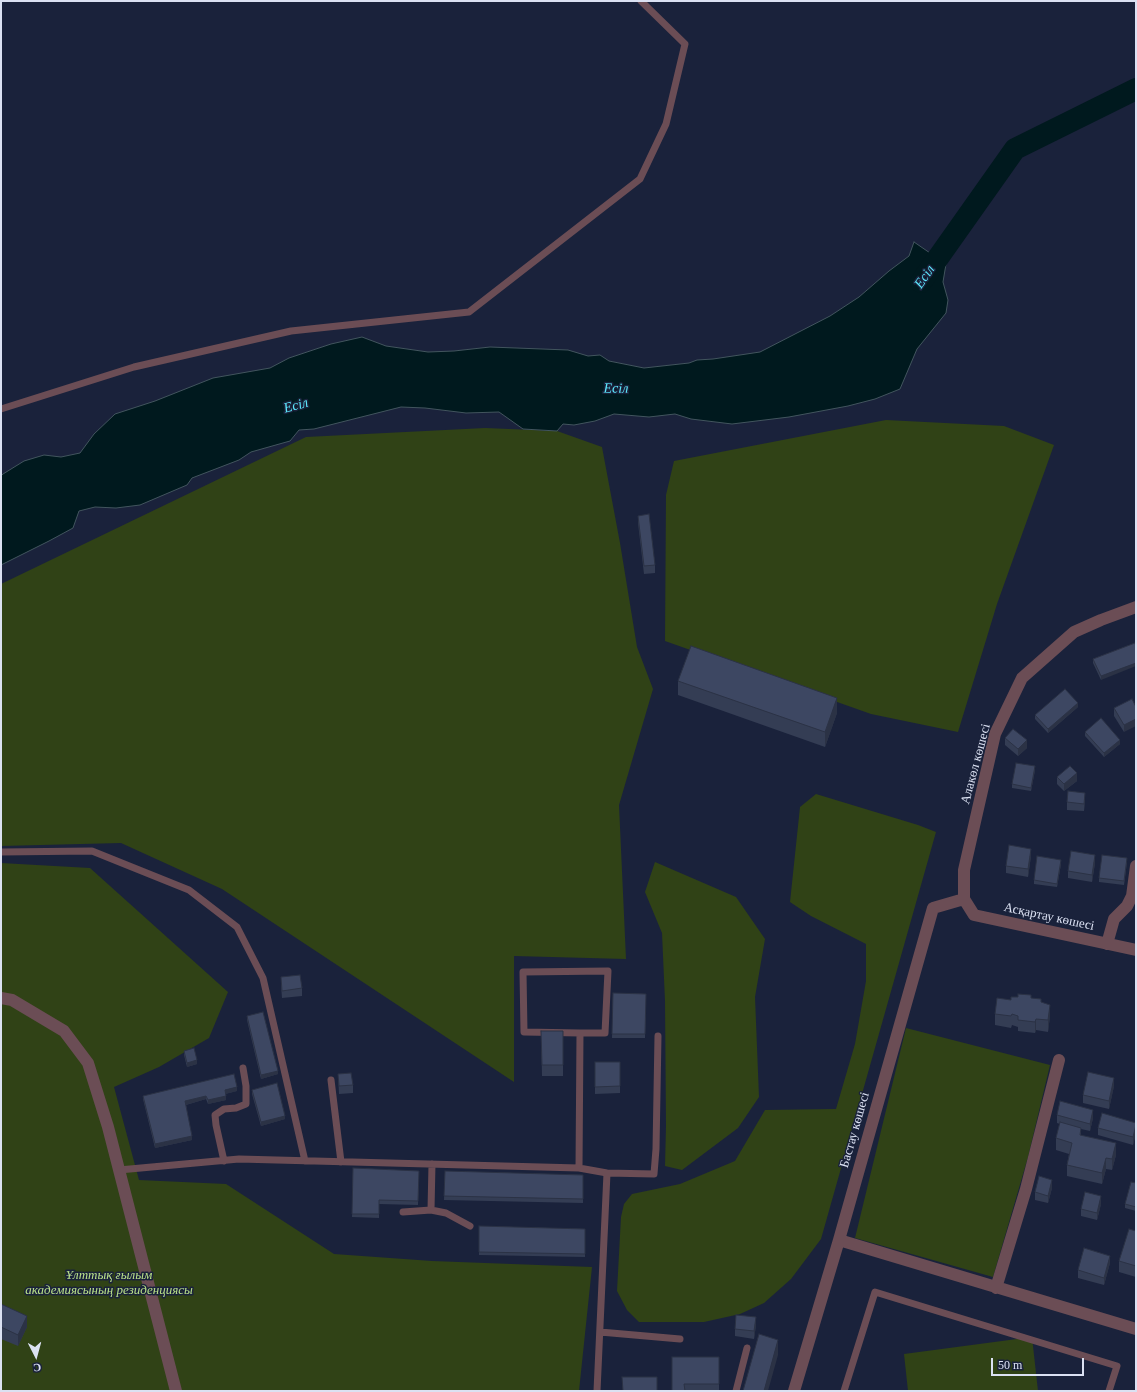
<!DOCTYPE html>
<html>
<head>
<meta charset="utf-8">
<style>
  body { margin:0 }
  #map { position:relative; width:1137px; height:1392px; overflow:hidden; background:#1a223b; font-family:Georgia,serif }
  canvas { display:block }
  .frame { position:absolute; inset:0; border:2px solid #dbe1f2; pointer-events:none }
  .north { position:absolute; left:16px; top:1336px; width:40px; height:40px; -webkit-text-stroke:3px #1a223b; paint-order:stroke; rotate:174deg; font-size:11px; font-weight:700; line-height:16px; text-align:center; color:#dbe1f2 }
  .north::after { content:''; display:block; margin:auto; width:14px; height:18px; background:#dbe1f2; clip-path:polygon(50% 0,100% 100%,50% 72%,0 100%) }
  .scale { position:absolute; left:991px; top:1358px; width:93px; height:18px; box-sizing:border-box; border:2px solid #dbe1f2; border-top:0; padding-left:5px; font-size:12px; line-height:14px; white-space:nowrap; color:#dbe1f2; -webkit-text-stroke:3px #1a223b; paint-order:stroke }
</style>
</head>
<body>
<div id="map">
<canvas width="1137" height="1392"></canvas>
<div class="frame"></div>
<div class="north">С</div>
<div class="scale">50 m</div>
</div>
<script>
const c = document.querySelector('canvas').getContext('2d');
c.lineJoin = 'round';
function fillPath(path, color) {
  c.fillStyle = color;
  c.fill(path, 'evenodd');
}
function toPath(rows) {
  const path = new Path2D();
  for (const r of rows) {
    path.moveTo(r[0], r[1]);
    for (let i = 2; i < r.length; i += 2) path.lineTo(r[i], r[i + 1]);
  }
  return path;
}
function strokePath(path, color, width, dash) {
  c.strokeStyle = color;
  c.lineWidth = width;
  c.lineCap = dash ? 'butt' : 'round';
  c.setLineDash(dash || []);
  c.stroke(path);
}
function label(font, color, halo, rows, align = 'center') {
  c.font = font + ' Georgia,serif';
  c.lineWidth = 3;
  c.setLineDash([]);
  c.textBaseline = 'middle';
  c.strokeStyle = halo;
  c.fillStyle = color;
  for (const [text, x, y, turn = 0] of rows) {
    c.save();
    c.translate(x, y);
    c.rotate((+turn || 0) * Math.PI / 180);
    c.textAlign = isNaN(turn) ? turn : align;
    if (halo) c.strokeText(text, 0, 0);
    c.fillText(text, 0, 0);
    c.restore();
  }
}
fillPath(toPath([
  [886,420,1004,426,1054,445,997,604,958,732,871,714,665,641,666,495,674,461],
  [485,428,557,431,602,447,620,543,637,647,653,689,619,805,626,959,514,956,514,1082,222,889,121,843,1,846,1,584,306,437],
  [816,794,918,825,936,832,821,1239,791,1279,764,1303,740,1314,704,1322,639,1322,627,1310,617,1291,621,1217,624,1204,632,1194,680,1184,735,1161,765,1110,836,1109,855,1044,866,981,866,944,811,916,790,902,800,807],
  [655,862,736,897,765,939,755,997,759,1097,738,1128,682,1170,665,1166,666,1126,665,1001,662,933,645,892],
  [1,863,90,868,228,992,209,1038,159,1067,114,1087,139,1180,226,1184,334,1254,432,1261,592,1267,579,1391,1,1391],
  [906,1028,1050,1065,1028,1157,993,1277,855,1238],
  [1032,1337,1038,1391,908,1391,904,1354]
]), '#304216');
const water = toPath([
  [914,242,946,264,943,282,948,300,946,313,917,349,900,389,875,399,848,406,789,417,732,424,691,419,675,414,649,417,614,414,595,421,574,425,563,424,557,431,523,429,499,412,466,413,425,408,401,407,314,429,299,430,290,441,251,452,239,460,192,478,187,485,140,505,116,508,95,507,79,511,73,528,49,541,1,565,1,476,3,474,24,461,44,455,61,457,80,453,94,434,115,414,155,401,213,378,270,368,289,358,331,344,362,337,386,346,428,352,454,351,490,347,568,350,588,356,600,355,609,361,644,368,689,363,697,360,713,359,760,352,830,316,859,297,889,271,909,256,914,242]
]);
fillPath(water, '#00191e');
strokePath(water, '#42555e', 1);
strokePath(toPath([
  [921,282,1015,149,1136,89]
]), '#00191e', 22);
strokePath(toPath([
  [1,409,134,367,291,331,469,312,640,179,666,124,685,44,641,1],
  [1,852,92,851,189,890,237,927,263,978,305,1161],
  [331,1080,341,1162],
  [224,1161,216,1125,215,1115,224,1109,236,1108,246,1104,246,1086,243,1068],
  [432,1164,431,1210,446,1213,470,1226],
  [579,1168,580,1033,605,1033,608,971,523,972,524,1032,580,1033],
  [119,1170,239,1159,579,1168,607,1173,654,1174,656,1149,658,1036],
  [403,1212,431,1210],
  [600,1332,680,1339],
  [597,1391,607,1173],
  [736,1391,747,1348],
  [844,1391,875,1292,1117,1366,1109,1391]
]), '#6b4d55', 7);
strokePath(toPath([
  [964,899,964,870,995,734,1022,678,1074,632,1101,620,1136,607],
  [964,899,974,915,1136,950],
  [1107,944,1114,919,1127,906,1132,896,1136,866],
  [1,998,12,1000,64,1031,88,1063,108,1127,176,1391],
  [839,1240,1136,1329],
  [996,1288,1026,1189,1059,1060],
  [794,1391,839,1240,933,908,964,899]
]), '#6b4d55', 12);
fillPath(toPath([
  [638,516,655,565,655,573,644,574,638,523],
  [1135,643,1101,680,1093,663,1093,659],
  [678,681,837,713,825,747,678,695],
  [1078,707,1048,733,1035,719,1035,715],
  [1136,707,1124,732,1114,716,1114,708],
  [1085,732,1120,744,1104,757,1085,736],
  [1005,738,1027,748,1018,756,1005,745],
  [1035,770,1031,791,1012,788,1012,784],
  [1057,777,1077,781,1064,791,1057,784],
  [1085,800,1084,811,1067,810,1067,802],
  [1031,856,1028,877,1006,873,1006,866],
  [1127,862,1124,885,1099,882,1099,878],
  [1095,863,1092,882,1068,878,1068,871],
  [1061,864,1057,887,1034,884,1034,880],
  [281,977,302,988,302,996,282,998,281,985],
  [613,993,646,994,645,1038,612,1038],
  [1031,998,1041,1002,1050,1016,1048,1032,1036,1030,1035,1033,1018,1031,1018,1027,1012,1025,1011,1028,995,1025,995,1014,1011,1000],
  [247,1016,278,1074,261,1079,247,1020],
  [541,1031,563,1031,563,1076,542,1076],
  [184,1051,197,1064,187,1067,184,1055],
  [595,1062,620,1062,620,1093,595,1094],
  [338,1074,353,1085,353,1093,339,1094],
  [1114,1086,1109,1109,1083,1103,1083,1095],
  [252,1090,285,1119,261,1126,252,1094],
  [237,1091,225,1094,226,1100,208,1104,206,1099,186,1105,192,1140,155,1148,143,1099,143,1096],
  [1057,1115,1093,1118,1090,1131,1081,1129,1081,1135,1116,1155,1112,1170,1106,1169,1102,1184,1067,1176,1067,1165,1069,1154,1056,1150,1056,1138,1060,1124,1057,1123],
  [1136,1123,1136,1133,1133,1145,1098,1135,1098,1128],
  [353,1168,419,1171,418,1205,379,1204,379,1218,352,1217],
  [445,1171,583,1175,583,1203,444,1200],
  [1136,1183,1136,1211,1125,1208,1125,1204],
  [1052,1188,1048,1203,1035,1200,1035,1192],
  [1101,1204,1097,1220,1081,1216,1081,1209],
  [479,1226,585,1229,585,1257,479,1255],
  [1136,1231,1136,1277,1119,1272,1119,1261],
  [1110,1263,1104,1285,1078,1278,1078,1270],
  [1,1304,27,1327,18,1346,1,1339],
  [756,1325,754,1339,735,1336,735,1329],
  [719,1357,719,1391,672,1391]
]), '#343d54');
fillPath(toPath([
  [1136,663,1136,666,1101,680,1101,676],
  [837,698,837,713,825,747,825,732],
  [1078,703,1078,707,1048,733,1048,729],
  [1136,719,1136,726,1124,732,1124,725],
  [1027,740,1027,748,1018,756,1018,749],
  [1120,740,1120,744,1104,757,1104,753],
  [1035,766,1035,770,1031,791,1031,788],
  [1077,773,1077,781,1064,791,1064,784],
  [1085,793,1085,800,1084,811,1084,804],
  [1031,849,1031,856,1028,877,1028,869],
  [1095,855,1095,863,1092,882,1092,875],
  [1061,860,1061,864,1057,887,1057,884],
  [1050,1005,1050,1016,1048,1032,1048,1020],
  [1036,1019,1036,1030,1035,1033,1035,1022],
  [197,1060,197,1064,187,1067,187,1063],
  [278,1071,278,1074,261,1079,261,1075],
  [1114,1078,1114,1086,1109,1109,1109,1101],
  [237,1087,237,1091,225,1094,225,1090],
  [206,1096,206,1099,185,1105,185,1101],
  [226,1096,226,1100,208,1104,208,1100],
  [1093,1110,1093,1118,1090,1131,1090,1124],
  [285,1116,285,1119,261,1126,261,1122],
  [1136,1125,1136,1133,1133,1145,1133,1137],
  [192,1136,192,1140,155,1148,155,1144],
  [1116,1143,1116,1155,1112,1170,1112,1159],
  [1106,1158,1106,1169,1102,1184,1102,1173],
  [1052,1180,1052,1188,1048,1203,1048,1196],
  [1101,1196,1101,1204,1097,1220,1097,1213],
  [1110,1256,1110,1263,1104,1285,1104,1278],
  [27,1316,27,1327,18,1346,18,1335],
  [756,1317,756,1325,754,1339,754,1331],
  [778,1340,778,1355,768,1391,764,1391]
]), '#2b3245');
const building = toPath([
  [649,514,655,565,644,566,638,516,649,514],
  [1135,643,1136,647,1136,663,1101,676,1093,659,1135,643],
  [691,646,837,698,825,732,678,681,691,646],
  [1065,689,1078,703,1048,729,1035,715,1065,689],
  [1132,699,1136,707,1136,719,1124,725,1114,708,1132,699],
  [1101,718,1120,740,1104,753,1085,732,1101,718],
  [1013,729,1027,740,1018,749,1005,738,1013,729],
  [1016,763,1035,766,1031,788,1012,784,1016,763],
  [1070,766,1077,773,1064,784,1057,777,1070,766],
  [1068,791,1085,793,1084,804,1067,802,1068,791],
  [1009,845,1031,849,1028,869,1006,866,1009,845],
  [1071,851,1095,855,1092,875,1068,871,1071,851],
  [1102,855,1127,858,1124,881,1099,878,1102,855],
  [1037,856,1061,860,1057,884,1034,880,1037,856],
  [300,975,302,988,282,991,281,977,300,975],
  [613,993,646,994,645,1034,612,1034,613,993],
  [1018,994,1031,995,1031,998,1041,999,1041,1002,1050,1005,1048,1020,1036,1019,1035,1022,1018,1020,1018,1016,1012,1014,1011,1016,995,1014,997,998,1011,1000,1011,997,1018,997,1018,994],
  [263,1012,278,1071,261,1075,247,1016,263,1012],
  [541,1031,563,1031,563,1065,542,1065,541,1031],
  [194,1048,197,1060,187,1063,184,1051,194,1048],
  [595,1062,620,1062,620,1086,595,1087,595,1062],
  [1088,1072,1114,1078,1109,1101,1083,1095,1088,1072],
  [351,1073,353,1085,339,1086,338,1074,351,1073],
  [234,1074,237,1087,225,1090,226,1096,208,1100,206,1096,185,1101,192,1136,155,1144,143,1096,234,1074],
  [277,1083,285,1116,261,1122,252,1090,277,1083],
  [1060,1101,1093,1110,1090,1124,1057,1115,1060,1101],
  [1102,1113,1136,1123,1136,1125,1133,1137,1098,1128,1102,1113],
  [1060,1122,1081,1128,1080,1135,1116,1143,1112,1159,1106,1158,1102,1173,1067,1165,1072,1143,1056,1138,1060,1122],
  [353,1168,419,1171,418,1201,379,1200,379,1214,352,1214,353,1168],
  [445,1171,583,1175,583,1199,444,1196,445,1171],
  [1039,1176,1052,1180,1048,1196,1035,1192,1039,1176],
  [1131,1182,1136,1183,1136,1207,1125,1204,1131,1182],
  [1085,1192,1101,1196,1097,1213,1081,1209,1085,1192],
  [479,1226,585,1229,585,1254,479,1252,479,1226],
  [1129,1229,1136,1231,1136,1266,1119,1261,1129,1229],
  [1084,1248,1110,1256,1104,1278,1078,1270,1084,1248],
  [1,1304,27,1316,18,1335,1,1327,1,1304],
  [736,1315,756,1317,754,1331,735,1329,736,1315],
  [759,1334,778,1340,764,1391,743,1391,759,1334],
  [672,1357,719,1357,719,1384,684,1384,685,1391,672,1391,672,1357],
  [622,1377,657,1377,657,1391,623,1391,622,1377]
]);
fillPath(building, '#3d4762');
strokePath(building, '#2b3245', 1);
label('13px', '#dbe1f2', '#1a223b', [
  ["Алакөл көшесі",976,764,-75],
  ["Асқартау көшесі",1049,917,12],
  ["Бастау көшесі",855,1130,-74]
]);
label('italic 13px', '#bae189', '#1a223b', [
  ["Ұлттық ғылым",109,1276],
  ["академиясының резиденциясы",109,1291]
]);
label('italic 14px', '#5ce8fd', '#1a223b', [
  ["Есіл",925,277,-55],
  ["Есіл",616,389,1],
  ["Есіл",296,406,-15]
]);
</script>
</body>
</html>
